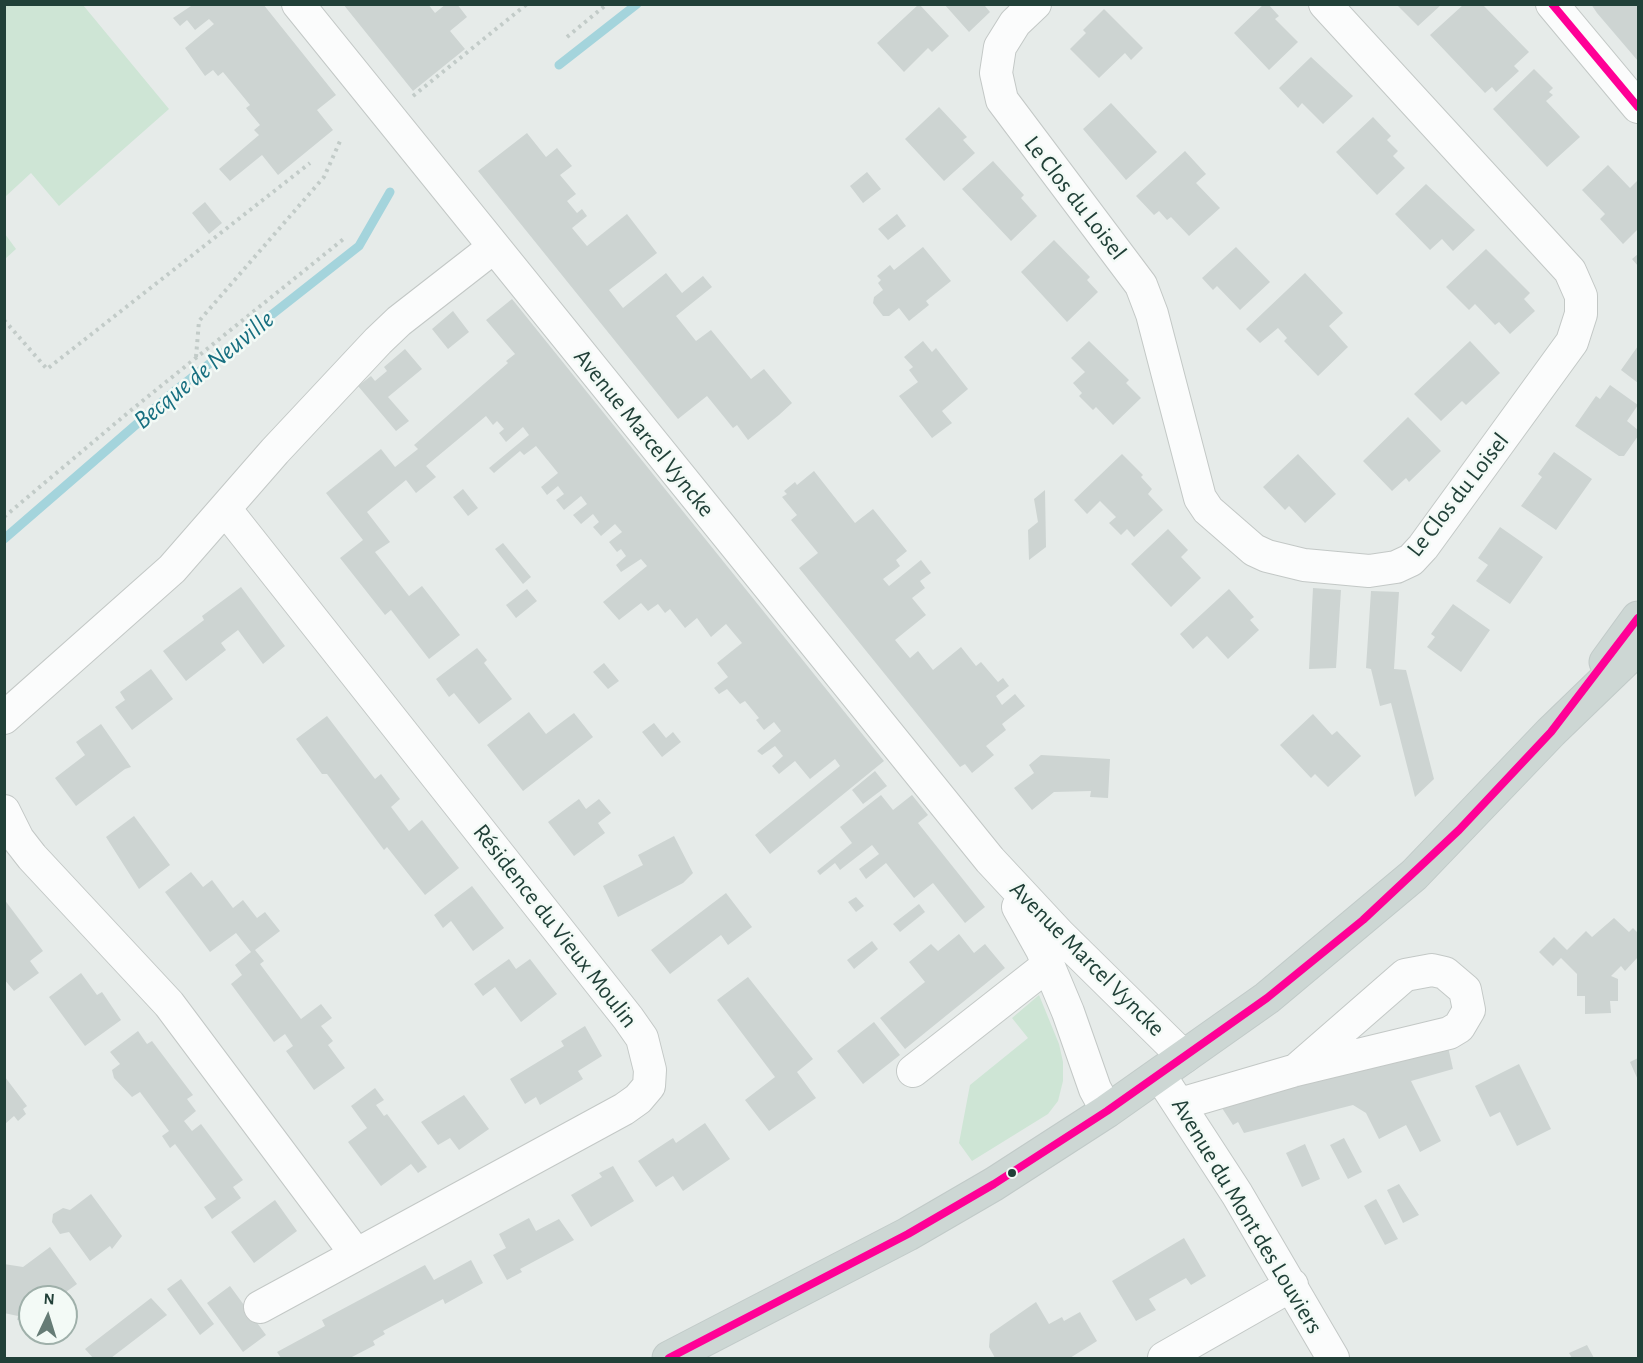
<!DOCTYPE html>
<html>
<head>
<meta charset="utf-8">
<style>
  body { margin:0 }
  #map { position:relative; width:1643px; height:1363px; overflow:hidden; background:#e6ebe9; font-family:"Alegreya Sans",sans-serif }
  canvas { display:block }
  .frame { position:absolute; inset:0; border:6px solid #214038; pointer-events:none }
  .north { position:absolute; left:18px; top:1285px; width:60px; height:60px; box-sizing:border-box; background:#f3faf6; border:2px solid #9fb0aa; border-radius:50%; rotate:4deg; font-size:16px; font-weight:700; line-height:24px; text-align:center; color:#214038 }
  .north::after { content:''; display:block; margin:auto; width:21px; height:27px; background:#667c76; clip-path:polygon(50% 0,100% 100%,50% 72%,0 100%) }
</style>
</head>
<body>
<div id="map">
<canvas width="1643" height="1363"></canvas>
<div class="frame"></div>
<div class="north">N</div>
</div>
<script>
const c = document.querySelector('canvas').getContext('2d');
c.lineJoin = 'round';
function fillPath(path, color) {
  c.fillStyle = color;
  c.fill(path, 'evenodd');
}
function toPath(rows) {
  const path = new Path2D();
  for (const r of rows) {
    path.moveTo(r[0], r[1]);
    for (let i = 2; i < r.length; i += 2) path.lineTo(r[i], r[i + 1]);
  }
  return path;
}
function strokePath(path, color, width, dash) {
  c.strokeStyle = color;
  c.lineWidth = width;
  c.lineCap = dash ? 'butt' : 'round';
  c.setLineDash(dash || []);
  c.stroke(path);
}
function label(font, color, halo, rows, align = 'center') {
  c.font = font + ' "Alegreya Sans",sans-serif';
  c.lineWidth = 5;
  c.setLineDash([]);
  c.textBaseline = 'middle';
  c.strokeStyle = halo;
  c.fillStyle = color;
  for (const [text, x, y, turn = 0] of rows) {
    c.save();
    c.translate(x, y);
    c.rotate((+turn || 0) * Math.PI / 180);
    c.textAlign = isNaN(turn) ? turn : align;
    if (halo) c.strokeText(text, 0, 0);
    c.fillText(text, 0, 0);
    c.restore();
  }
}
fillPath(toPath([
  [5,4,83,5,169,109,59,206,31,173,5,197],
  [5,234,16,249,5,259],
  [1039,995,1059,1044,1063,1062,1063,1081,1058,1101,1048,1114,972,1161,959,1143,970,1085,1028,1038,1012,1018]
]), '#cee5d5');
strokePath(toPath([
  [559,65,637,4],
  [4,539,176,390,359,246,390,192]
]), '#a4d4dc', 9);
fillPath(toPath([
  [194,4,263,4,336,95,317,110,333,130,278,175,262,155,230,181,219,169,259,135,254,130,260,125,246,108,250,105,223,72,218,76,213,70,205,76,185,48,214,24,209,19,195,30,187,20,180,26,173,18],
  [343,4,428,4,435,13,446,4,457,4,467,17,450,31,465,49,413,91],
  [919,4,949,36,932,52,928,48,904,72,877,43],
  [944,4,987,4,985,6,990,12,969,32],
  [1264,4,1268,4,1279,16,1275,19,1298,42,1269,70,1234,33],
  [1591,4,1638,4,1638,61,1597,13],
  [1397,5,1441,5,1418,26],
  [1463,5,1483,5,1529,52,1514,66,1519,71,1496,92,1492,87,1485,93,1430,35],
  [1104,9,1143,48,1131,60,1125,53,1099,78,1070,49,1086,33,1083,30],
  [1311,57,1353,96,1323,124,1302,103,1298,108,1279,88],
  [1534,69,1553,88,1549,92,1553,95,1546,101,1580,137,1547,167,1493,109],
  [1111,103,1157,152,1126,180,1083,129],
  [939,107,967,137,963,140,975,153,944,181,905,139],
  [1373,117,1391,136,1387,140,1398,151,1393,156,1405,168,1377,195,1336,152],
  [527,133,546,157,557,148,572,166,560,175,576,194,567,201,577,213,582,209,587,216,572,228,587,246,627,214,657,253,609,290,623,308,666,273,682,293,703,276,712,287,676,316,696,341,711,330,751,379,764,369,792,403,779,415,748,440,737,425,733,428,707,396,678,419,478,171],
  [1185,151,1206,174,1196,183,1220,208,1189,236,1171,217,1167,220,1159,211,1154,215,1136,196],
  [993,161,1024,195,1021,198,1037,216,1011,241,962,189],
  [1608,165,1630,188,1638,180,1638,229,1623,244,1600,219,1605,214,1582,190],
  [867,172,881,189,863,203,850,186],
  [1426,184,1475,230,1453,251,1442,239,1430,250,1395,214],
  [205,202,222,223,209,234,192,213],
  [897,214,906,226,888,240,878,229],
  [1054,240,1090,277,1087,280,1098,292,1067,322,1021,272],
  [923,247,951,281,926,301,929,305,909,321,899,308,889,316,883,316,873,303,874,297,883,290,878,283,881,280,877,276,890,265,894,270],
  [1236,247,1270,282,1240,310,1217,286,1213,290,1202,278],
  [1486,249,1530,293,1524,299,1535,311,1510,334,1499,322,1495,325,1475,304,1469,310,1446,287],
  [1638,254,1638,266,1632,259],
  [1305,273,1343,313,1329,326,1348,347,1318,376,1284,341,1287,338,1278,328,1260,343,1246,329],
  [512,299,884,761,770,854,755,835,840,766,835,759,810,779,795,761,779,774,772,766,783,756,775,746,762,755,757,751,781,731,774,722,764,730,756,720,759,718,745,701,740,704,727,689,719,694,714,688,728,677,717,663,742,643,726,624,711,637,697,618,685,628,670,609,665,613,658,604,648,611,641,603,619,620,603,602,647,566,641,559,621,572,616,565,626,556,621,549,617,552,609,542,622,532,615,524,601,536,593,527,599,522,593,514,581,524,573,515,587,504,581,496,564,510,556,500,564,494,558,486,547,495,541,487,558,473,536,446,524,455,520,451,494,473,489,468,529,435,523,427,506,442,499,433,504,429,497,421,493,425,486,416,426,466,436,477,416,493,406,480,367,512,390,542,375,552,409,596,422,586,460,635,429,659,391,610,385,615,340,558,363,540,326,493,381,449,395,467,418,449,414,445,508,363,506,361,515,354,486,320],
  [453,311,469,332,448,349,432,329],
  [923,341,932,352,936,348,968,389,942,411,952,423,932,438,899,396,918,382,909,370,913,367,904,357],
  [1089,341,1129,380,1126,383,1141,398,1113,425,1096,407,1093,410,1079,396,1082,393,1073,383,1085,372,1071,358],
  [1470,341,1500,373,1466,405,1462,401,1441,421,1414,394],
  [1638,346,1638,383,1621,370],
  [405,349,422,369,388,397,409,421,396,431,358,386,371,376,375,381,387,371,384,367],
  [1610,385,1638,405,1627,421,1638,430,1638,436,1624,456,1619,456,1575,426,1596,396,1600,399],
  [1408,417,1441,451,1409,482,1406,478,1392,491,1363,461],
  [1554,452,1592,479,1556,530,1521,506,1542,477,1538,474],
  [1122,454,1143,475,1141,477,1152,489,1148,494,1163,510,1134,537,1127,529,1121,535,1109,523,1116,517,1100,501,1087,514,1074,500],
  [1298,454,1336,494,1305,523,1289,506,1285,510,1263,487],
  [814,471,855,523,873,509,907,551,896,560,900,566,883,579,889,586,921,560,931,573,920,581,925,588,912,598,926,615,895,640,910,658,918,651,933,670,961,647,976,666,981,662,998,682,1003,678,1009,686,996,696,1002,705,1015,694,1025,706,1002,724,1006,730,986,746,994,755,972,773,965,764,960,767,799,568,818,553,791,520,797,515,782,497,787,494,784,491,795,482,797,485],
  [463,489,478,508,468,516,453,497],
  [1045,490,1046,547,1029,560,1028,530,1038,522,1034,499],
  [1500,527,1543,557,1510,604,1476,581,1488,565,1478,558],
  [1168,529,1188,550,1181,557,1201,578,1171,607,1131,564],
  [503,543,531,577,523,584,495,549],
  [241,587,285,646,263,664,238,630,221,643,226,650,186,681,163,651,204,620,202,616],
  [1313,588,1341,590,1336,668,1309,669],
  [527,589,537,601,516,618,506,605],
  [1229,589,1254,617,1250,620,1259,630,1228,659,1207,636,1193,649,1180,634],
  [1371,591,1399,592,1394,669,1406,670,1434,779,1415,797,1391,703,1380,706,1371,669,1366,668],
  [1453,604,1490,630,1461,672,1427,647,1435,637,1431,634],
  [477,648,487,660,484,663,512,699,479,724,454,693,449,697,436,679],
  [604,663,619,681,608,689,593,672],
  [151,669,173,699,132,730,115,707,125,700,120,692],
  [529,712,546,734,574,713,593,737,523,791,487,745],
  [1313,714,1332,735,1337,731,1361,756,1328,787,1315,774,1311,778,1280,745],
  [327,716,375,779,381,774,400,799,391,807,409,831,422,820,459,868,425,895,387,847,384,850,327,774,322,774,296,739],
  [654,723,666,738,673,732,681,742,662,757,642,732],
  [101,724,131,767,125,769,76,806,55,778,85,755,76,742],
  [1041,755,1110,759,1108,798,1090,797,1091,791,1054,792,1032,810,1014,788,1034,773,1029,765],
  [875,771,887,786,863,804,852,790],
  [881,795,893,810,912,795,928,815,918,823,985,907,965,923,933,883,914,898,886,863,866,879,859,869,879,854,872,845,840,870,835,863,820,875,817,871,852,843,840,827],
  [579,799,586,809,599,799,611,813,598,823,605,833,574,856,548,822],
  [134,816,170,865,139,889,106,837],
  [674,836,693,873,683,883,618,917,603,886,643,865,638,855],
  [191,872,203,887,212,880,233,908,243,900,257,918,265,912,280,931,255,950,264,961,260,964,301,1019,321,1004,332,1018,321,1026,333,1041,328,1045,345,1068,314,1090,286,1051,293,1046,285,1034,274,1042,231,984,242,975,235,965,251,952,236,933,210,952,165,892],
  [472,886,504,928,473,951,451,921,443,928,434,915],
  [726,893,752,927,728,945,721,935,670,974,651,950],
  [856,897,864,906,856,912,848,902],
  [4,899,43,951,30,961,39,973,14,991,4,979],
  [919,904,925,912,900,932,893,924],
  [1614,918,1629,932,1633,928,1638,933,1638,957,1625,971,1621,966,1611,976,1618,979,1618,1001,1610,1001,1611,1013,1585,1014,1585,996,1577,996,1577,974,1561,958,1553,966,1539,952,1554,937,1567,950,1586,931,1592,937],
  [959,934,974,953,985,944,1005,968,905,1049,880,1018,925,982,909,962,931,944,938,951],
  [872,941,878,949,854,969,847,960],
  [509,959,516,969,530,959,557,994,521,1022,495,987,483,996,474,984],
  [81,973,97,995,102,992,121,1020,85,1046,49,997],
  [748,977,813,1059,797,1072,816,1098,769,1131,745,1100,775,1077,717,1000],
  [874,1022,900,1055,863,1084,837,1051],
  [585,1026,602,1056,578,1071,583,1079,540,1105,536,1097,525,1104,510,1079,564,1046,561,1041],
  [138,1031,147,1044,152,1041,193,1095,187,1099,196,1111,184,1121,192,1131,201,1124,243,1180,233,1187,241,1198,212,1219,204,1207,216,1199,175,1144,170,1148,162,1136,169,1131,140,1092,132,1097,114,1078,112,1070,120,1064,110,1052],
  [1448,1047,1453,1069,1411,1081,1441,1141,1420,1152,1406,1125,1379,1139,1366,1113,1353,1105,1244,1133,1238,1122,1233,1125,1222,1108,1228,1103],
  [1638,1058,1638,1080,1630,1062],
  [1519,1064,1551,1129,1517,1146,1500,1112,1490,1117,1475,1086],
  [5,1077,27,1106,23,1109,26,1114,18,1121,14,1116,5,1124],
  [375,1088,384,1100,376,1105,384,1116,387,1114,427,1167,418,1173,411,1164,381,1186,348,1142,367,1128,351,1106],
  [464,1095,489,1129,459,1150,450,1138,438,1145,421,1122],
  [705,1123,730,1159,683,1191,673,1176,656,1187,638,1161,673,1138,676,1143],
  [1344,1138,1362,1172,1348,1179,1330,1145],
  [1305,1144,1320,1179,1302,1187,1286,1153],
  [613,1166,634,1201,591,1227,571,1195,602,1177,599,1173],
  [1399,1184,1419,1215,1403,1223,1387,1190],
  [91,1194,122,1236,112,1249,110,1246,90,1261,69,1232,60,1234,52,1222,53,1214,63,1208,70,1210],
  [1376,1199,1398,1239,1385,1245,1364,1206],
  [275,1200,297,1231,254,1263,231,1232],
  [529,1218,536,1231,559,1219,574,1240,520,1269,522,1272,507,1280,493,1255,506,1248,499,1234],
  [1184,1238,1206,1276,1191,1285,1186,1278,1149,1299,1156,1310,1136,1321,1112,1281],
  [50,1247,77,1284,59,1297,30,1297,30,1321,17,1320,18,1316,4,1313,4,1264,23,1267],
  [471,1260,483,1283,445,1304,443,1299,383,1331,385,1334,373,1341,375,1345,350,1358,281,1358,277,1352,325,1326,322,1320,425,1265,434,1280],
  [181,1279,214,1324,200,1335,167,1289],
  [230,1286,266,1335,243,1352,207,1303],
  [151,1298,167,1315,111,1358,93,1358,85,1349],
  [1036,1302,1049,1324,1062,1317,1064,1321,1080,1312,1097,1341,1070,1358,995,1358,989,1347,990,1334],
  [1587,1345,1594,1358,1572,1358,1569,1353]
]), '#cdd4d2');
const minor = toPath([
  [298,4,990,860,1059,934,1184,1057],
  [1035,4,1015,23,1000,47,996,73,1002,100,1141,285,1152,314,1200,498,1208,510,1254,550,1267,556,1304,565,1369,571,1396,567,1411,560,1423,547,1572,342,1581,314,1581,296,1570,271,1325,4],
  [1552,4,1638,107],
  [226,510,628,1018,642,1038,650,1070,649,1086,638,1099,624,1109,260,1307],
  [4,718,172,569,275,451,378,341,399,321,494,247],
  [4,811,18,839,32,857,169,1004,356,1254],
  [1018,907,1042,950,1068,1012,1095,1089,1107,1111],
  [913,1071,1048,965],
  [1168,1088,1237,1194,1333,1358],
  [1180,1104,1296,1070,1449,1033,1459,1027,1469,1010,1465,990,1445,973,1432,970,1405,975,1296,1070],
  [1164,1358,1292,1285]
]);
const major = toPath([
  [1606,662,1638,618],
  [669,1358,908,1234,994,1184,1107,1111,1267,998,1414,875,1551,732,1638,648]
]);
strokePath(minor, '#c3c8c6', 34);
strokePath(major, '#c1cac8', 35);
strokePath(toPath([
  [567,37,607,4],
  [413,96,527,4],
  [4,320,47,369,310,163],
  [196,357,199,321,324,177,341,139],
  [4,517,130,411,346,237]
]), '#c2cbc8', 4, [3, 4.5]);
strokePath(minor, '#fbfcfc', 32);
strokePath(major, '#cdd7d4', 33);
strokePath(toPath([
  [1552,4,1638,107],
  [669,1358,908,1234,994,1184,1107,1111,1267,998,1363,920,1459,830,1551,732,1638,618]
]), '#ff0096', 8);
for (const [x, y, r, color] of [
  [1012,1173,5,"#214038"]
]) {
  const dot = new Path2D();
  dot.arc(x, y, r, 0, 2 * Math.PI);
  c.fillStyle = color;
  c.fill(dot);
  strokePath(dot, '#f3faf6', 2);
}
label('24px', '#214038', '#f3faf6', [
  ["Le Clos du Loisel",1075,198,52],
  ["Avenue Marcel Vyncke",644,433,51],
  ["Le Clos du Loisel",1458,495,-52],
  ["Résidence du Vieux Moulin",555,926,52],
  ["Avenue Marcel Vyncke",1087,959,45],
  ["Avenue du Mont des Louviers",1247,1216,59]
]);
label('italic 26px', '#176f80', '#f3faf6', [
  ["Becque de Neuville",204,370,-39]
]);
</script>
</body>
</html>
